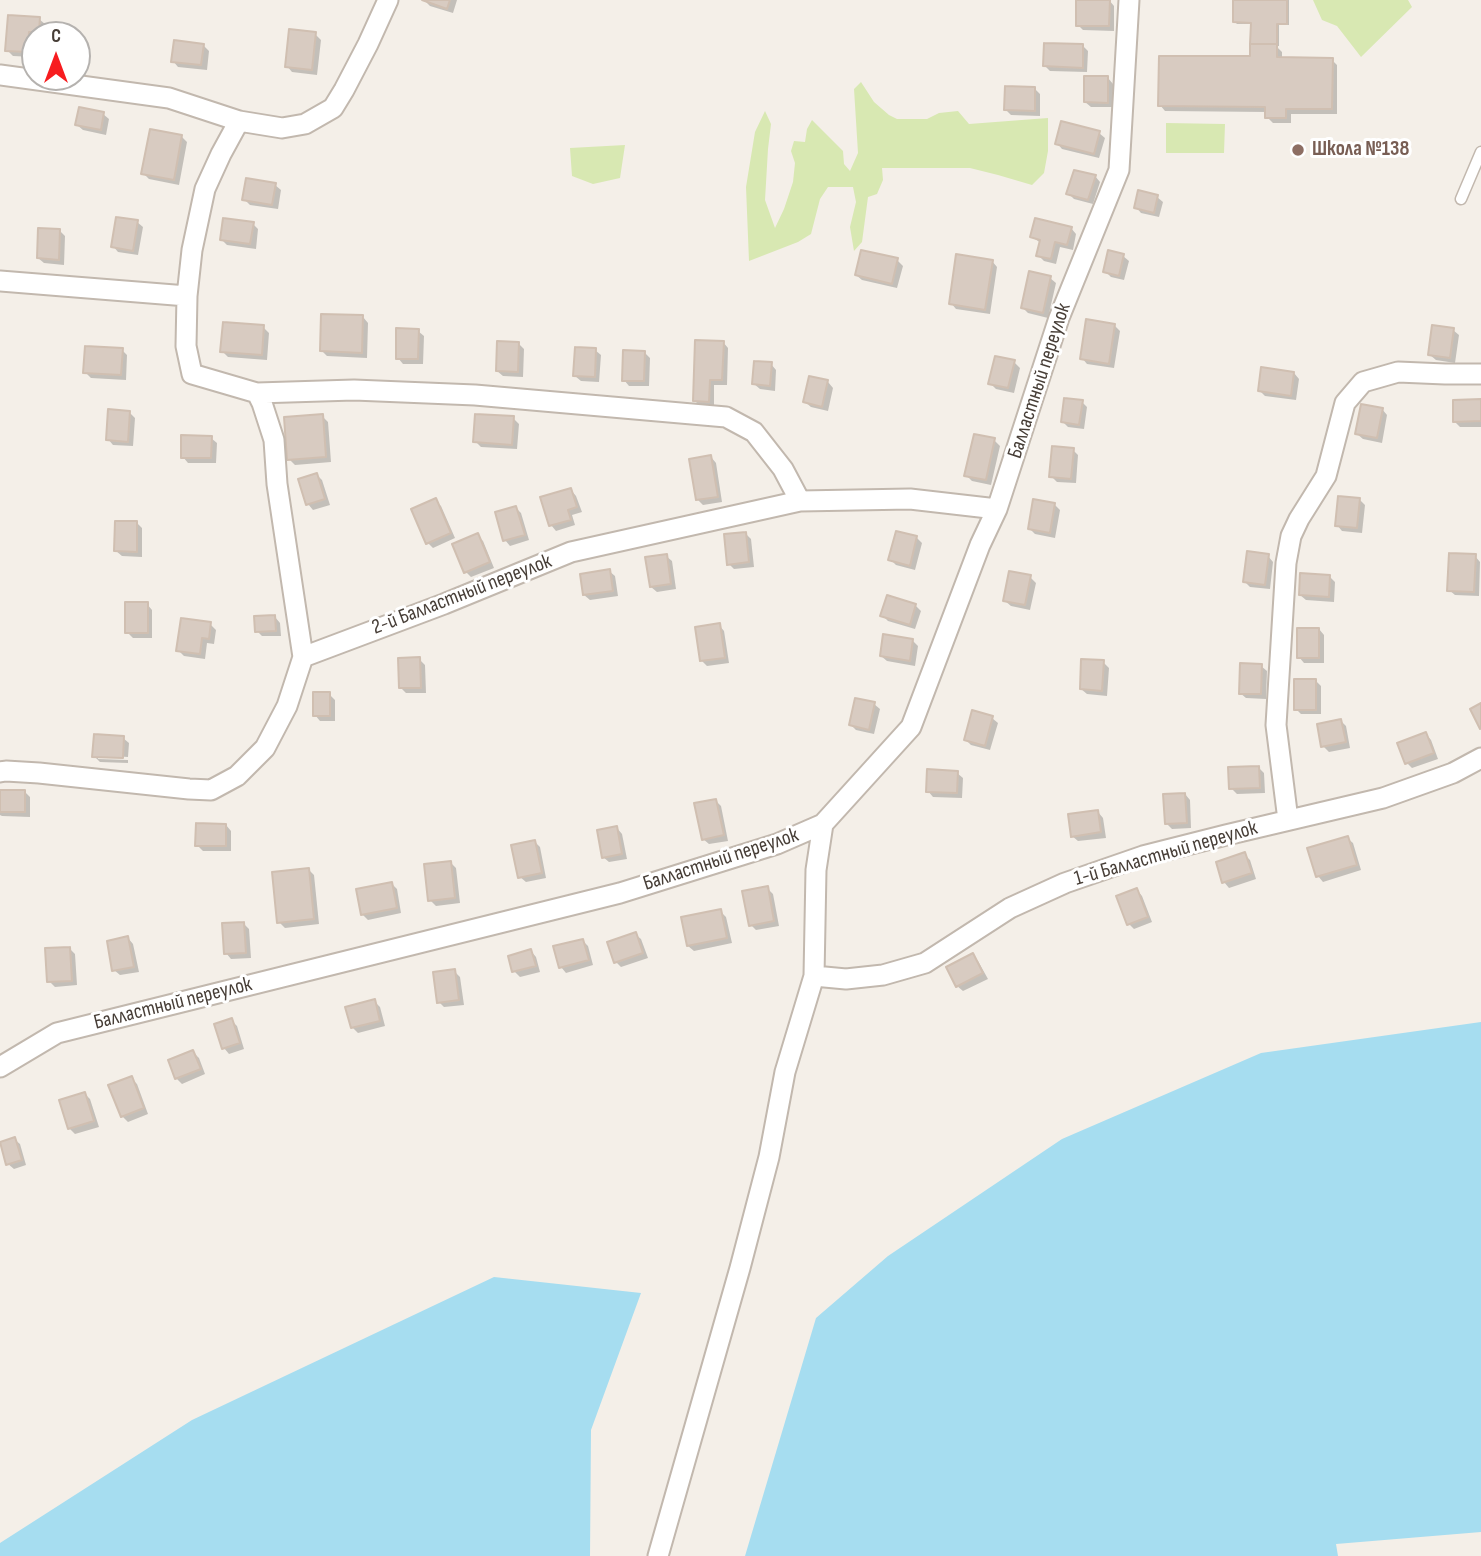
<!DOCTYPE html>
<html>
<head>
<meta charset="utf-8">
<style>
  body { margin:0 }
  #map { position:relative; width:1481px; height:1556px; overflow:hidden; background:#f4efe8; font-family:"Sofia Sans Condensed",sans-serif }
  canvas { display:block }
  .north { position:absolute; left:21px; top:21px; width:70px; height:70px; box-sizing:border-box; background:#fff; border:2px solid #b5b2af; border-radius:50%; rotate:0deg; font-size:19px; font-weight:700; line-height:28px; text-align:center; color:#473e37 }
  .north::after { content:''; display:block; margin:auto; width:24px; height:32px; background:#f71c1f; clip-path:polygon(50% 0,100% 100%,50% 72%,0 100%) }
</style>
</head>
<body>
<div id="map">
<canvas width="1481" height="1556"></canvas>
<div class="north">С</div>
</div>
<script>
const c = document.querySelector('canvas').getContext('2d');
c.lineJoin = 'round';
function fillPath(path, color) {
  c.fillStyle = color;
  c.fill(path, 'evenodd');
}
function toPath(rows) {
  const path = new Path2D();
  for (const r of rows) {
    path.moveTo(r[0], r[1]);
    for (let i = 2; i < r.length; i += 2) path.lineTo(r[i], r[i + 1]);
  }
  return path;
}
function strokePath(path, color, width, dash) {
  c.strokeStyle = color;
  c.lineWidth = width;
  c.lineCap = dash ? 'butt' : 'round';
  c.setLineDash(dash || []);
  c.stroke(path);
}
function label(font, color, halo, rows, align = 'center') {
  c.font = font + ' "Sofia Sans Condensed",sans-serif';
  c.lineWidth = 6;
  c.setLineDash([]);
  c.textBaseline = 'middle';
  c.strokeStyle = halo;
  c.fillStyle = color;
  for (const [text, x, y, turn = 0] of rows) {
    c.save();
    c.translate(x, y);
    c.rotate((+turn || 0) * Math.PI / 180);
    c.textAlign = isNaN(turn) ? turn : align;
    if (halo) c.strokeText(text, 0, 0);
    c.fillText(text, 0, 0);
    c.restore();
  }
}
fillPath(toPath([
  [1313,0,1408,0,1412,7,1361,57,1337,26,1322,20],
  [861,82,874,102,889,115,897,119,927,119,939,113,958,111,969,124,1048,118,1048,151,1044,173,1032,185,998,175,970,168,882,168,883,180,877,194,868,197,862,242,854,251,850,227,856,202,853,187,828,187,820,199,811,234,798,242,749,261,746,187,755,132,765,111,771,124,768,149,765,200,775,228,784,209,793,182,795,163,791,151,794,141,805,142,807,129,812,120,843,151,844,164,850,171,858,153,854,89],
  [1166,123,1225,124,1224,153,1166,153],
  [625,145,620,178,593,184,572,176,570,148]
]), '#d8e8b2');
fillPath(toPath([
  [1481,1022,1481,1532,1336,1544,1338,1556,745,1556,816,1318,888,1256,1062,1139,1261,1053],
  [494,1277,641,1293,591,1430,590,1556,0,1556,0,1543,192,1420]
]), '#a6ddf0');
fillPath(toPath([
  [424,0,457,0,453,13,430,6],
  [1109,0,1114,6,1114,31,1083,30,1078,25],
  [1235,0,1289,0,1289,25,1279,25,1279,46,1276,46,1282,52,1282,59,1332,60,1337,65,1337,114,1291,114,1291,123,1273,123,1267,117,1267,112,1165,111,1160,105,1252,58,1252,24,1237,24,1235,22],
  [39,19,45,24,44,35,35,35,34,37,33,57,13,56,7,50],
  [315,34,321,40,317,75,292,72,287,66],
  [203,45,209,51,207,70,178,67,173,61],
  [1083,46,1088,51,1087,72,1050,71,1044,65],
  [1108,78,1113,84,1113,107,1091,107,1085,102],
  [1035,89,1040,94,1040,116,1011,115,1006,110],
  [103,114,109,119,106,135,83,130,77,125],
  [1099,133,1105,138,1099,158,1062,149,1057,143],
  [182,137,187,142,179,185,149,179,143,173],
  [1095,176,1100,182,1093,204,1074,199,1068,193],
  [275,185,281,190,278,209,250,205,244,199],
  [1157,197,1163,202,1159,217,1141,213,1136,207],
  [137,222,143,227,138,255,118,252,113,246],
  [253,224,258,229,256,249,227,245,222,240],
  [1071,228,1076,234,1073,250,1060,247,1056,264,1044,261,1038,255,1041,243,1032,237],
  [60,231,65,236,64,265,44,263,38,258],
  [1123,256,1129,261,1124,280,1111,277,1105,271],
  [897,260,903,266,897,288,862,280,856,275],
  [992,261,997,267,990,314,956,309,951,303],
  [1050,278,1056,283,1048,318,1028,313,1023,308],
  [363,317,368,323,367,358,327,356,322,351],
  [1114,325,1120,331,1114,368,1087,364,1082,358],
  [263,327,269,333,267,360,228,357,222,351],
  [1453,330,1459,335,1455,363,1436,360,1430,355],
  [418,331,424,336,423,364,403,364,398,358],
  [723,342,728,348,727,385,714,385,714,406,700,406,695,401],
  [519,344,524,349,523,377,503,376,497,371],
  [122,350,127,355,126,380,91,378,85,372],
  [595,350,601,355,599,382,581,381,575,376],
  [644,352,650,358,649,386,629,386,624,380],
  [1014,362,1020,368,1014,393,996,389,990,383],
  [771,364,776,370,775,391,760,389,754,384],
  [1294,373,1299,379,1296,400,1265,396,1260,391],
  [828,382,833,388,828,411,811,407,805,402],
  [1481,401,1481,427,1460,427,1455,422],
  [1082,402,1087,407,1084,429,1068,427,1063,422],
  [1382,409,1387,415,1382,443,1363,439,1357,434],
  [130,413,135,418,133,446,113,445,108,439],
  [322,416,328,422,331,462,295,465,289,459],
  [513,418,519,424,517,449,481,447,475,441],
  [211,438,217,443,216,463,188,463,183,457],
  [994,440,1000,446,991,485,972,481,966,475],
  [1073,450,1078,455,1076,483,1057,482,1051,476],
  [711,457,716,463,722,502,703,505,697,499],
  [317,475,322,480,330,505,313,510,308,504],
  [571,490,576,496,582,512,572,515,575,525,556,531,551,525],
  [1359,499,1365,505,1362,533,1342,531,1337,525],
  [435,501,441,506,455,538,433,548,428,543],
  [1054,504,1060,510,1055,538,1035,534,1030,529],
  [516,508,521,513,529,540,510,546,505,540],
  [137,523,142,528,142,557,122,556,116,551],
  [745,533,751,539,754,567,734,569,729,564],
  [478,536,483,541,494,568,471,577,466,572],
  [917,538,922,543,915,570,896,565,890,559],
  [666,556,672,561,676,589,657,592,651,587],
  [1268,556,1273,562,1270,589,1250,587,1244,581],
  [1475,556,1480,562,1479,596,1455,595,1449,590],
  [609,571,615,576,618,596,590,600,584,595],
  [1030,577,1036,583,1030,610,1011,606,1005,601],
  [1330,577,1335,582,1334,602,1306,600,1300,595],
  [147,604,152,610,152,638,133,638,127,632],
  [915,605,921,611,915,629,888,621,882,615],
  [275,617,280,623,281,636,262,636,257,631],
  [210,624,216,630,214,644,207,643,205,659,184,656,178,650],
  [719,625,724,631,729,663,707,666,701,660],
  [1319,629,1324,635,1324,663,1304,663,1299,657],
  [913,641,918,646,915,666,887,661,881,656],
  [419,659,425,665,426,693,406,693,401,688],
  [1103,662,1109,668,1107,696,1087,694,1081,689],
  [1261,666,1267,671,1266,699,1246,698,1240,693],
  [1316,681,1321,686,1321,714,1301,714,1296,709],
  [329,694,335,700,335,721,320,721,315,715],
  [874,704,880,709,874,734,856,730,851,725],
  [992,718,998,723,990,750,971,745,965,739],
  [1341,721,1346,726,1350,748,1329,752,1323,746],
  [1426,734,1431,740,1438,759,1412,768,1407,763],
  [123,738,129,743,128,757,98,755,98,759,128,760,128,763,100,762,94,756],
  [1258,767,1264,773,1265,793,1237,794,1231,788],
  [957,773,963,778,962,798,933,797,928,791],
  [0,791,25,792,30,797,30,817,2,816,0,815],
  [1185,794,1190,800,1191,828,1172,829,1166,823],
  [716,801,721,806,728,841,709,844,703,839],
  [1098,812,1103,818,1106,838,1078,841,1072,836],
  [226,825,231,831,231,851,203,851,197,845],
  [617,828,622,834,627,859,609,862,603,857],
  [1347,838,1353,843,1361,870,1323,882,1318,876],
  [535,842,540,847,546,878,526,882,520,877],
  [1244,854,1250,860,1256,879,1229,888,1224,882],
  [450,862,456,868,460,903,436,906,430,900],
  [309,870,314,875,319,924,285,928,279,922],
  [392,884,397,889,401,913,368,920,362,914],
  [767,888,773,894,779,926,756,930,751,925],
  [1137,890,1142,896,1152,922,1134,929,1129,924],
  [720,911,726,917,732,943,694,951,688,946],
  [244,924,249,929,251,958,231,959,226,953],
  [635,934,641,939,648,958,621,967,616,962],
  [128,938,133,944,139,972,120,975,114,970],
  [582,940,588,946,593,965,566,973,561,967],
  [69,948,75,954,77,985,55,987,49,981],
  [531,951,536,957,540,972,520,977,514,971],
  [973,956,978,961,988,979,963,991,957,986],
  [454,971,460,977,464,1005,444,1007,439,1002],
  [374,1001,380,1007,385,1026,358,1033,352,1027],
  [231,1020,237,1026,244,1049,229,1054,224,1048],
  [193,1052,199,1058,205,1074,182,1084,176,1078],
  [131,1078,137,1084,148,1114,128,1122,122,1116],
  [85,1094,90,1099,99,1127,75,1134,69,1128],
  [14,1139,20,1144,26,1165,14,1169,8,1164]
]), '#0003');
const building = toPath([
  [422,0,450,0,447,9,422,0],
  [1076,0,1110,0,1109,26,1076,26,1076,0],
  [1233,0,1287,0,1287,24,1277,24,1277,44,1250,44,1251,23,1233,22,1233,0],
  [8,15,40,17,39,32,29,32,28,52,5,51,8,15],
  [289,29,316,32,312,70,285,67,289,29],
  [174,40,204,44,201,65,171,62,174,40],
  [1044,43,1083,44,1083,68,1043,66,1044,43],
  [1250,44,1277,44,1277,57,1333,58,1332,109,1286,109,1286,118,1265,118,1265,107,1158,106,1159,56,1250,56,1250,44],
  [1084,76,1108,76,1108,103,1084,102,1084,76],
  [1005,86,1035,87,1035,111,1004,110,1005,86],
  [79,107,104,112,101,130,75,125,79,107],
  [1061,121,1100,131,1094,154,1055,144,1061,121],
  [150,129,182,135,174,180,141,174,150,129],
  [1074,170,1096,175,1088,200,1066,194,1074,170],
  [246,178,276,183,272,205,242,200,246,178],
  [1138,190,1158,195,1154,213,1134,208,1138,190],
  [116,217,138,220,133,251,111,247,116,217],
  [223,218,254,222,250,244,220,240,223,218],
  [1035,218,1072,227,1067,245,1055,242,1051,259,1036,256,1040,240,1030,237,1035,218],
  [38,228,60,229,59,260,37,258,38,228],
  [861,250,898,258,892,284,855,275,861,250],
  [1108,250,1124,254,1119,276,1103,272,1108,250],
  [956,254,993,260,985,310,949,304,956,254],
  [1029,271,1051,276,1043,313,1021,308,1029,271],
  [321,314,363,315,362,353,320,351,321,314],
  [1086,319,1115,324,1109,364,1080,359,1086,319],
  [223,322,264,325,262,355,220,352,223,322],
  [1432,325,1454,328,1450,358,1428,355,1432,325],
  [396,328,419,329,418,359,396,359,396,328],
  [695,340,724,341,722,380,710,380,709,402,693,401,695,340],
  [497,341,519,342,518,372,496,371,497,341],
  [85,346,123,348,121,375,83,373,85,346],
  [575,347,596,348,595,377,573,376,575,347],
  [623,350,645,351,644,381,622,381,623,350],
  [995,356,1015,360,1008,388,988,384,995,356],
  [754,361,772,362,770,386,752,384,754,361],
  [1261,367,1294,372,1291,396,1258,391,1261,367],
  [809,376,828,380,822,407,803,402,809,376],
  [1064,398,1083,400,1079,425,1061,422,1064,398],
  [1481,399,1481,421,1453,422,1453,400,1481,399],
  [1361,404,1383,408,1377,438,1355,434,1361,404],
  [108,409,130,411,128,442,106,440,108,409],
  [323,414,326,457,287,460,284,417,323,414],
  [475,414,514,416,512,445,473,442,475,414],
  [974,434,995,438,986,480,964,476,974,434],
  [181,435,212,436,211,458,181,458,181,435],
  [1052,446,1074,448,1071,479,1049,477,1052,446],
  [711,455,718,497,696,500,689,459,711,455],
  [317,473,325,499,306,505,298,479,317,473],
  [571,488,577,507,568,510,571,520,549,526,540,497,571,488],
  [1338,496,1360,498,1357,528,1335,526,1338,496],
  [436,498,451,533,426,544,411,509,436,498],
  [1033,499,1055,503,1050,533,1028,529,1033,499],
  [516,506,525,535,503,541,495,512,516,506],
  [115,521,137,521,137,552,114,551,115,521],
  [896,531,917,536,910,566,888,560,896,531],
  [746,532,749,562,727,565,724,534,746,532],
  [478,533,490,562,464,573,452,544,478,533],
  [1247,551,1269,554,1265,585,1243,582,1247,551],
  [1449,553,1476,554,1474,592,1447,591,1449,553],
  [667,554,671,584,650,587,645,557,667,554],
  [610,569,613,591,583,595,580,574,610,569],
  [1009,571,1031,575,1025,605,1003,601,1009,571],
  [1300,573,1330,575,1329,597,1299,595,1300,573],
  [887,595,916,604,910,625,880,616,887,595],
  [125,602,148,602,148,633,125,633,125,602],
  [275,615,276,631,255,632,254,616,275,615],
  [181,618,211,622,209,639,202,638,200,654,176,651,181,618],
  [720,623,725,658,700,661,695,627,720,623],
  [1297,628,1319,628,1319,658,1297,658,1297,628],
  [883,634,913,639,910,661,880,656,883,634],
  [420,657,421,688,399,688,398,658,420,657],
  [1081,659,1104,660,1102,691,1080,689,1081,659],
  [1240,663,1262,664,1261,694,1239,694,1240,663],
  [1294,679,1316,679,1316,710,1294,710,1294,679],
  [313,692,330,692,330,716,313,716,313,692],
  [855,698,875,702,869,730,849,725,855,698],
  [1481,703,1481,728,1480,729,1470,709,1481,703],
  [972,710,993,716,985,746,964,740,972,710],
  [1341,719,1346,742,1321,747,1317,724,1341,719],
  [1426,732,1434,753,1405,764,1397,743,1426,732],
  [94,734,124,736,123,758,92,757,94,734],
  [1259,766,1260,788,1229,789,1228,767,1259,766],
  [927,769,958,771,957,793,926,792,927,769],
  [0,790,25,790,25,812,0,812,0,790],
  [1185,793,1187,823,1165,824,1163,794,1185,793],
  [716,799,724,835,702,840,694,803,716,799],
  [1098,810,1101,832,1071,837,1068,814,1098,810],
  [196,823,226,824,226,846,195,846,196,823],
  [617,826,622,854,602,858,597,830,617,826],
  [1348,836,1357,865,1316,877,1307,848,1348,836],
  [535,840,542,873,518,878,511,845,535,840],
  [1245,852,1252,873,1222,883,1216,862,1245,852],
  [451,861,455,898,428,901,424,864,451,861],
  [309,868,314,919,277,923,272,872,309,868],
  [392,882,397,908,361,915,356,889,392,882],
  [768,886,774,921,749,926,742,891,768,886],
  [1137,888,1148,917,1127,925,1116,896,1137,888],
  [721,909,727,938,687,946,681,917,721,909],
  [244,922,246,953,224,954,222,923,244,922],
  [636,932,643,953,614,963,607,942,636,932],
  [128,936,134,967,112,971,107,941,128,936],
  [583,939,589,960,559,968,553,946,583,939],
  [70,947,72,981,47,982,45,948,70,947],
  [531,949,536,966,512,972,508,956,531,949],
  [973,953,983,973,956,987,946,967,973,953],
  [455,969,459,1000,437,1003,433,972,455,969],
  [375,999,380,1021,351,1028,345,1007,375,999],
  [232,1018,240,1043,222,1049,214,1024,232,1018],
  [193,1050,201,1069,175,1079,168,1060,193,1050],
  [132,1076,144,1108,121,1117,108,1085,132,1076],
  [85,1092,94,1121,68,1129,59,1100,85,1092],
  [15,1137,22,1160,6,1165,0,1142,15,1137]
]);
fillPath(building, '#d8cbc1');
strokePath(building, '#d0bfb1', 2);
const lane = toPath([
  [1461,199,1481,152]
]);
const street = toPath([
  [0,75,169,98,239,121],
  [0,281,187,296],
  [257,393,354,390,475,395,726,417,754,432,783,469,800,501],
  [303,657,277,484,274,440,262,403,257,393,192,374,186,346,187,296,192,250,205,189,221,154,239,121,282,128,305,124,333,108,344,90,368,44,388,0],
  [0,772,6,771,39,773,189,789,211,790,237,776,265,748,287,706,303,657,444,604,571,552,800,501,910,499,997,509],
  [1288,820,1276,725,1286,563,1291,536,1299,519,1326,476,1345,403,1363,382,1398,372,1445,374,1481,374],
  [814,976,846,979,883,975,925,963,1010,908,1065,883,1143,856,1226,835,1383,798,1453,773,1481,758],
  [0,1067,57,1033,620,893,777,844,823,824,911,727,980,545,997,509,1059,318,1119,170,1129,0],
  [658,1556,740,1268,769,1157,785,1072,814,976,816,870,823,824]
]);
strokePath(lane, '#c2b8ae', 13);
strokePath(street, '#c2b8ae', 23);
strokePath(lane, '#fff', 10);
strokePath(street, '#fff', 19);
for (const [x, y, r, color] of [
  [1298,150,7,"#8d6e63"]
]) {
  const dot = new Path2D();
  dot.arc(x, y, r, 0, 2 * Math.PI);
  c.fillStyle = color;
  c.fill(dot);
  strokePath(dot, '#fff', 2.5);
}
label('bold 21px', '#785e54', '#fff', [
  ["Школа №138",1312,150]
], 'left');
label('21px', '#473e37', '#fff', [
  ["Балластный переулок",1040,381,-72],
  ["2-й Балластный переулок",462,595,-21],
  ["1-й Балластный переулок",1166,854,-16],
  ["Балластный переулок",721,860,-18],
  ["Балластный переулок",173,1004,-14]
]);
</script>
</body>
</html>
